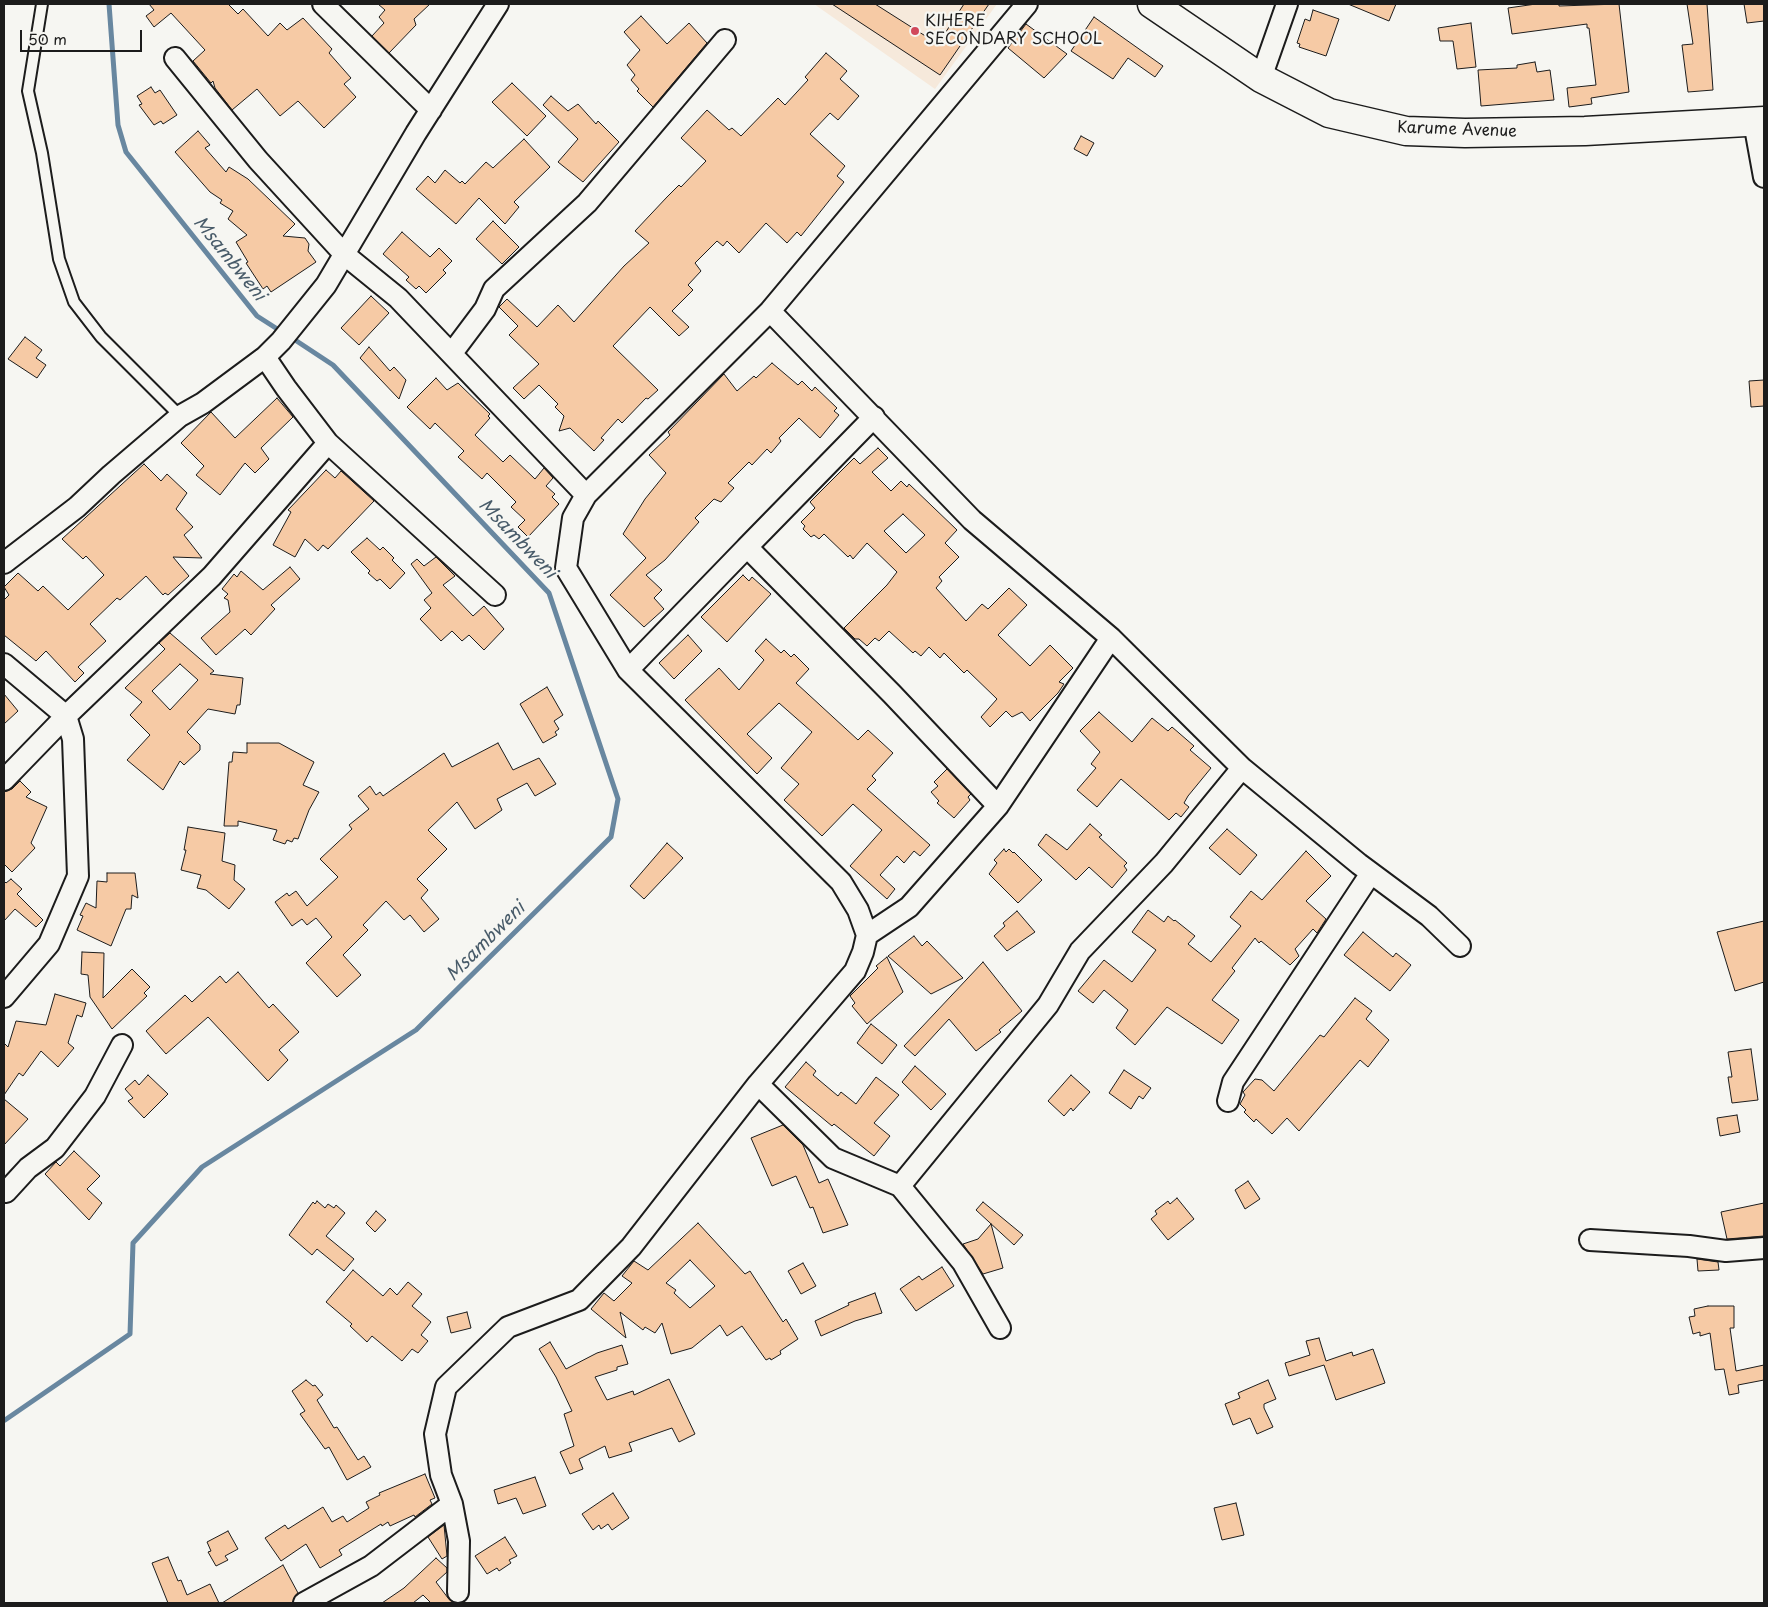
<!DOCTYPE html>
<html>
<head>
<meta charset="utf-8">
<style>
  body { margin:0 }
  #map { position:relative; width:1768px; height:1607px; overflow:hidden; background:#f6f6f2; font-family:"Playpen Sans",sans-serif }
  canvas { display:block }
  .frame { position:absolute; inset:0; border:5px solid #1c1c1c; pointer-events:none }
  .scale { position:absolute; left:20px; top:30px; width:122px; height:22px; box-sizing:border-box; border:2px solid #1c1c1c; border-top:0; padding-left:6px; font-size:15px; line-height:18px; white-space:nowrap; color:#1c1c1c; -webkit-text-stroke:4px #f6f6f2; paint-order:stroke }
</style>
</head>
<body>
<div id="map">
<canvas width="1768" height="1607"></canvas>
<div class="frame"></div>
<div class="scale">50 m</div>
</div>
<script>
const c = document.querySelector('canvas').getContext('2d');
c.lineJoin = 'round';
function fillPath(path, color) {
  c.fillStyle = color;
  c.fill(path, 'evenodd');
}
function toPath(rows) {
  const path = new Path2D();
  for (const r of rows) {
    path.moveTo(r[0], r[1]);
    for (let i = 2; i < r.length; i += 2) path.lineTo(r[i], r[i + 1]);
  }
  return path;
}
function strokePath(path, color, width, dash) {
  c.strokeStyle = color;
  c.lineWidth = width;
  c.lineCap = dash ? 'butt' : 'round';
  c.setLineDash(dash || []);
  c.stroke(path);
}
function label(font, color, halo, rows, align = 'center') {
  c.font = font + ' "Playpen Sans",sans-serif';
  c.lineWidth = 4.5;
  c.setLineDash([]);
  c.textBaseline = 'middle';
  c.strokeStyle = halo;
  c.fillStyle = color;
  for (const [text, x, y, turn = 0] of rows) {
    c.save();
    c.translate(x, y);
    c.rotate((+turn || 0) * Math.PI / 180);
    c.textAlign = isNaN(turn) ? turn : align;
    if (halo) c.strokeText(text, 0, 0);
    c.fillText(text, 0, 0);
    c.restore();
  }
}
fillPath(toPath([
  [814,4,997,4,935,89]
]), '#f6e9db');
strokePath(toPath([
  [109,4,118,125,126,152,257,316,282,332],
  [5,1420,130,1334,133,1243,202,1167,416,1030,611,837,618,799,549,593,333,365,289,336]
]), '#6887a0', 5);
const building = toPath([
  [149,4,228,4,238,14,243,9,268,36,280,23,287,30,303,18,332,49,329,53,351,78,344,84,356,97,324,128,298,101,280,116,257,89,232,110,215,88,213,81,211,83,193,61,205,50,171,13,154,27,146,16,154,10,149,4],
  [378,4,430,4,414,19,416,25,389,53,372,36,384,23,379,17,385,10,378,4],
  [832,4,875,4,938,44,964,4,989,4,940,75,832,4],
  [1348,4,1396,4,1389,21,1348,4],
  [1536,4,1559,4,1559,6,1619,4,1629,92,1591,98,1592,104,1569,107,1567,88,1596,85,1589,28,1587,28,1587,24,1512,34,1508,8,1536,4],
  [1687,4,1707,4,1713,90,1688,92,1682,45,1693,44,1687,4],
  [1744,4,1764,4,1764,21,1747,23,1744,4],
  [1313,10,1339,19,1326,56,1299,47,1300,44,1297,43,1305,19,1310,21,1313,10],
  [641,16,667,44,689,23,707,43,653,107,637,91,639,89,631,80,635,75,627,65,640,50,624,32,641,16],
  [1094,17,1163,66,1155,77,1128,58,1113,79,1071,51,1094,17],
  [1471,23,1476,67,1457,69,1453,41,1440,41,1438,28,1471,23],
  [1026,24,1067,54,1044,78,1008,48,1026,24],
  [826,53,847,71,840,79,859,96,838,120,830,113,810,134,845,166,837,176,844,182,801,236,797,232,787,243,766,223,739,253,727,241,723,246,717,241,695,263,701,271,688,285,693,290,672,311,689,327,679,336,650,307,613,346,658,390,648,399,646,398,622,423,618,419,601,438,604,440,594,451,570,428,559,431,564,416,555,407,558,404,539,385,524,399,513,388,539,364,509,335,518,326,499,307,507,299,537,327,558,305,574,322,624,266,649,243,635,231,667,197,679,185,681,187,706,161,681,138,707,110,729,130,732,128,741,136,778,98,785,105,808,80,805,77,826,53],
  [1535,62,1537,72,1550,70,1554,100,1481,106,1478,70,1517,68,1517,65,1535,62],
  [512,83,546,116,527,136,492,102,512,83],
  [151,87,155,93,160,90,177,115,163,124,161,121,154,125,139,105,142,104,137,96,151,87],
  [551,96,568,111,578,104,596,124,598,121,619,142,583,182,558,162,578,139,543,105,551,96],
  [198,131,210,145,205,148,226,172,229,167,248,179,295,224,283,236,305,238,309,244,308,251,316,262,271,292,267,286,263,289,246,263,248,262,236,242,247,235,228,219,233,211,220,203,222,200,210,192,175,152,198,131],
  [1081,136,1094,143,1087,156,1074,149,1081,136],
  [524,139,550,167,514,202,519,207,505,224,479,198,456,224,416,189,428,176,435,183,445,170,460,183,462,181,465,184,486,162,493,168,524,139],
  [493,221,519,247,502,264,476,239,493,221],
  [402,232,430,257,439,248,452,261,443,270,446,273,426,293,419,286,416,289,406,280,409,277,383,254,402,232],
  [371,296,389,313,359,345,341,328,371,296],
  [25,337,42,350,36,358,46,365,37,378,8,359,25,337],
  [369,347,390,371,394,367,406,380,399,399,360,358,369,347],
  [772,363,798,385,802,381,812,391,815,387,837,408,834,411,839,415,820,438,799,418,779,438,781,441,771,453,767,449,752,465,749,462,728,483,734,488,721,502,714,499,695,518,699,522,665,560,646,575,662,590,654,598,664,609,644,627,610,595,646,558,623,534,645,499,666,473,649,455,670,435,668,432,724,374,737,391,754,376,756,378,772,363],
  [436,378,447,390,458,383,490,414,488,416,490,418,475,435,503,462,510,455,535,479,544,468,553,478,546,486,555,494,552,497,559,504,528,537,518,527,525,520,511,507,516,502,487,473,482,479,458,457,464,451,435,423,430,429,407,407,436,378],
  [1764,380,1764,406,1751,407,1749,381,1764,380],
  [277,398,293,417,261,448,269,459,255,473,245,463,220,495,196,475,204,466,181,443,211,412,235,438,277,398],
  [878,448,888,458,872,472,891,491,901,481,907,487,909,484,957,530,945,543,959,557,939,577,942,581,936,588,966,621,982,604,988,609,1009,588,1027,605,998,635,1030,666,1050,645,1073,668,1059,682,1064,684,1058,693,1030,721,1022,712,1012,717,1006,711,990,727,981,717,997,699,967,670,964,673,944,653,940,658,929,647,921,656,915,651,913,653,889,631,879,641,875,638,867,646,859,639,855,639,844,628,887,585,897,572,867,543,853,559,850,555,848,557,824,534,819,539,814,535,811,537,803,529,805,526,801,522,815,508,810,502,854,458,860,464,878,448],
  [903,514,925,535,906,553,884,531,903,514],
  [144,464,161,481,167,474,187,493,176,509,193,527,184,535,202,558,173,557,189,576,168,595,165,593,163,595,146,576,120,600,117,598,90,624,106,641,78,667,84,673,75,682,46,651,36,661,4,635,4,600,9,595,4,587,18,573,38,591,43,586,68,610,104,575,86,556,83,559,62,539,144,464],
  [326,470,335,478,341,471,374,501,328,549,323,545,318,551,305,539,295,557,273,545,291,512,288,510,326,470],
  [367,538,380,550,383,547,394,558,392,560,405,573,390,589,380,579,377,581,368,573,370,571,351,552,367,538],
  [436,557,455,576,443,585,473,616,484,606,504,629,484,650,469,635,462,641,452,631,441,641,420,619,431,608,424,600,432,593,411,564,417,559,424,566,436,557],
  [290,567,300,579,271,605,275,609,251,635,245,629,216,655,201,638,230,612,228,600,224,598,228,594,222,589,234,574,237,577,241,571,263,590,290,567],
  [743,575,749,581,752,577,771,594,727,642,701,617,743,575],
  [170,633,214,671,210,674,243,678,240,705,237,705,235,714,208,709,187,732,200,745,200,750,184,765,180,761,163,790,127,760,150,735,130,715,142,702,125,688,165,649,159,643,170,633],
  [180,664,198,680,170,710,152,691,180,664],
  [688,635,702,651,674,679,659,663,688,635],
  [766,639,781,653,784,650,791,657,794,654,809,669,796,683,858,740,868,730,893,753,872,776,876,780,867,789,930,845,920,856,914,851,904,863,897,856,880,875,895,889,887,899,850,866,882,830,853,804,822,836,784,800,799,784,781,768,812,732,779,703,747,734,772,758,757,774,685,700,719,668,739,690,764,660,755,651,766,639],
  [547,687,563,715,554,721,559,729,555,732,557,735,543,743,520,704,547,687],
  [4,694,18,711,4,724,4,694],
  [1099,712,1132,742,1152,718,1168,731,1172,727,1194,746,1190,750,1211,768,1188,796,1184,803,1189,807,1181,817,1176,813,1169,820,1121,779,1097,807,1077,790,1096,768,1091,764,1100,752,1080,731,1099,712],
  [247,743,279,743,314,762,303,785,319,792,309,810,298,839,294,838,292,842,287,840,285,844,273,840,277,830,238,821,238,826,224,826,229,762,232,762,233,752,247,753,247,743],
  [498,743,513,770,539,758,556,784,535,796,527,783,497,799,502,810,475,829,457,802,428,830,447,849,417,879,428,890,421,898,439,919,424,932,410,915,404,920,386,901,363,925,368,930,343,955,361,975,337,997,306,963,332,937,316,918,307,925,302,919,292,926,275,902,287,893,289,896,296,891,307,906,338,877,320,859,352,829,349,825,369,809,358,796,370,786,376,795,380,792,383,796,444,753,452,767,498,743],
  [947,769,971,794,968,797,970,800,954,818,937,803,939,801,931,792,938,786,934,782,947,769],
  [20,781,31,792,26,797,47,807,31,843,35,848,12,872,4,864,4,792,12,789,20,781],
  [1090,824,1102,835,1099,837,1127,863,1124,866,1127,870,1112,888,1089,867,1076,880,1038,845,1046,834,1067,850,1090,824],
  [188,827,225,833,222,861,235,865,234,880,245,889,229,909,206,890,197,888,201,875,181,870,186,850,184,850,188,827],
  [1227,829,1257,855,1240,875,1209,848,1227,829],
  [667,843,683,858,644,899,630,886,667,843],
  [1004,849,1006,852,1009,849,1013,853,1014,852,1042,880,1018,903,989,874,997,863,994,860,1004,849],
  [1306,851,1331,876,1306,901,1326,919,1317,933,1313,929,1295,949,1299,956,1290,965,1261,941,1259,943,1255,938,1232,968,1235,971,1212,1000,1239,1020,1222,1044,1167,1007,1135,1045,1116,1028,1128,1010,1104,990,1093,1003,1078,991,1104,960,1132,982,1156,950,1132,932,1148,910,1164,922,1168,916,1174,921,1175,920,1195,936,1188,944,1211,962,1241,926,1230,917,1251,891,1262,900,1306,851],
  [107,873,135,873,138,898,132,895,131,909,126,909,111,946,77,930,83,916,80,915,86,903,96,908,97,881,107,882,107,873],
  [11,879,22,889,17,894,43,920,36,927,15,909,4,921,4,881,6,883,11,879],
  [1017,911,1035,932,1007,951,994,936,1005,926,1003,923,1017,911],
  [1764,921,1764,982,1735,991,1717,932,1764,921],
  [1363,932,1393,957,1396,953,1411,965,1390,991,1344,955,1363,932],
  [914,936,922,946,927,941,963,978,931,994,888,956,914,936],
  [82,952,104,953,103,998,132,969,150,987,144,993,147,996,112,1029,90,997,88,975,81,974,82,952],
  [887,957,903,992,867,1024,852,1006,855,1003,850,996,878,968,876,966,887,957],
  [983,962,1022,1011,999,1030,1001,1032,976,1051,949,1019,915,1056,904,1046,983,962],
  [238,972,269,1008,273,1004,299,1032,279,1050,288,1060,268,1081,208,1017,166,1054,146,1031,185,995,192,1002,220,976,226,983,238,972],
  [55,994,86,1003,82,1017,77,1015,68,1043,74,1048,58,1067,41,1051,23,1076,19,1073,4,1095,4,1043,8,1047,16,1021,46,1025,55,994],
  [1355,998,1372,1011,1366,1019,1389,1040,1368,1067,1360,1060,1299,1131,1287,1118,1272,1134,1256,1119,1254,1122,1244,1112,1246,1110,1240,1104,1245,1095,1243,1092,1255,1079,1262,1080,1274,1091,1320,1035,1324,1037,1355,998],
  [871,1024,897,1045,882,1064,857,1043,871,1024],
  [1751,1049,1758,1100,1732,1103,1728,1077,1732,1077,1728,1052,1751,1049],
  [806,1062,816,1071,813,1075,838,1096,841,1092,856,1104,876,1077,899,1095,874,1123,890,1136,874,1156,834,1124,832,1126,785,1087,806,1062],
  [915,1066,946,1094,931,1110,902,1082,915,1066],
  [1124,1070,1151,1088,1143,1099,1139,1096,1131,1109,1109,1093,1124,1070],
  [148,1075,168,1094,144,1118,128,1101,133,1098,125,1089,135,1080,139,1085,148,1075],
  [1071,1075,1090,1092,1073,1111,1071,1108,1064,1116,1048,1101,1071,1075],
  [4,1099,28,1119,4,1145,4,1099],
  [1737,1115,1740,1132,1720,1136,1717,1118,1737,1115],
  [783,1125,803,1145,819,1183,828,1179,848,1225,823,1233,813,1207,810,1208,796,1176,772,1186,751,1138,783,1125],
  [74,1151,100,1176,87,1189,102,1203,89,1220,45,1174,56,1162,60,1166,74,1151],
  [1248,1181,1260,1199,1245,1209,1235,1190,1248,1181],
  [1177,1198,1194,1219,1168,1240,1151,1219,1157,1214,1155,1211,1168,1201,1170,1204,1177,1198],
  [317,1201,325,1208,328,1204,334,1208,336,1205,345,1213,326,1236,354,1259,344,1271,317,1249,312,1255,289,1235,313,1202,315,1204,317,1201],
  [983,1202,1023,1235,1014,1245,976,1210,983,1202],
  [1764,1203,1764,1236,1727,1239,1721,1212,1764,1203],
  [376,1211,386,1220,375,1232,366,1223,376,1211],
  [698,1223,745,1274,750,1271,783,1322,786,1319,798,1339,780,1351,781,1354,771,1360,770,1358,766,1360,742,1326,727,1336,720,1325,692,1348,671,1354,662,1323,655,1333,645,1327,643,1330,620,1312,626,1338,591,1309,604,1293,614,1301,632,1283,622,1276,634,1261,648,1270,698,1223],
  [690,1260,715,1286,690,1308,674,1293,676,1290,666,1283,690,1260],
  [991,1224,1003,1268,983,1274,963,1244,978,1239,991,1224],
  [1697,1259,1718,1262,1719,1270,1698,1271,1697,1259],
  [803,1263,816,1286,801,1294,788,1271,803,1263],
  [942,1267,954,1286,916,1311,900,1289,919,1276,922,1280,942,1267],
  [353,1270,383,1296,390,1288,397,1295,408,1282,422,1294,412,1306,431,1322,421,1335,428,1341,418,1353,412,1349,402,1361,372,1336,367,1342,350,1326,352,1324,326,1302,353,1270],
  [875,1293,882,1313,855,1321,821,1336,815,1321,849,1305,848,1303,875,1293],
  [1708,1306,1734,1306,1734,1328,1730,1328,1736,1371,1764,1365,1764,1380,1738,1385,1739,1393,1729,1395,1724,1369,1715,1370,1710,1333,1700,1336,1700,1332,1693,1334,1689,1317,1695,1316,1694,1309,1708,1306],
  [467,1312,471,1328,451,1333,447,1317,467,1312],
  [1319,1338,1326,1361,1352,1352,1353,1356,1373,1349,1385,1383,1336,1400,1324,1365,1289,1376,1285,1363,1310,1355,1306,1341,1319,1338],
  [550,1342,566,1369,597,1353,622,1345,628,1364,617,1367,617,1370,595,1377,607,1400,633,1391,634,1395,669,1379,695,1434,679,1442,672,1428,629,1443,632,1451,609,1458,605,1446,579,1459,583,1469,570,1474,560,1452,574,1446,564,1414,572,1411,556,1377,539,1349,550,1342],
  [306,1380,313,1386,315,1385,323,1395,317,1400,334,1428,337,1427,358,1460,364,1456,371,1467,347,1480,329,1447,325,1449,300,1414,305,1411,292,1391,306,1380],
  [1268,1380,1276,1399,1264,1404,1264,1408,1273,1427,1257,1434,1250,1418,1233,1425,1225,1404,1240,1398,1238,1393,1268,1380],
  [425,1474,435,1498,430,1500,432,1504,415,1517,414,1515,390,1526,388,1522,382,1526,381,1524,339,1550,342,1555,320,1568,306,1544,281,1561,265,1538,285,1525,288,1529,323,1507,332,1522,343,1516,347,1522,369,1508,366,1502,380,1495,379,1493,425,1474],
  [535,1477,546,1506,523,1514,516,1498,498,1504,494,1490,535,1477],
  [613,1493,629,1518,612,1530,608,1524,601,1529,599,1525,593,1530,582,1514,613,1493],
  [1236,1503,1244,1535,1222,1540,1214,1508,1236,1503],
  [444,1525,447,1556,442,1559,428,1537,444,1525],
  [228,1531,238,1549,225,1556,228,1560,216,1566,208,1552,211,1551,207,1542,228,1531],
  [505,1537,517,1556,509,1560,511,1563,499,1571,497,1568,487,1574,475,1556,505,1537],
  [168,1557,178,1581,181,1580,187,1595,210,1584,219,1603,168,1603,152,1563,168,1557],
  [436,1558,447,1568,447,1572,436,1582,448,1598,455,1603,431,1603,423,1595,413,1603,382,1603,404,1588,436,1558],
  [283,1565,298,1593,292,1603,222,1603,283,1565]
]);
fillPath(building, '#f6caa5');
strokePath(building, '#1c1c1c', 1);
const service = toPath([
  [42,4,28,91,42,153,59,259,74,302,101,337,180,416]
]);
const minor = toPath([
  [323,4,431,110],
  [175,58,258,160,345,255,398,298,586,495],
  [1261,78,1287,4],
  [1754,122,1764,177],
  [770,311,972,520,1111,638,1242,768,1359,864,1429,916,1460,946],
  [452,353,485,309,494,289,587,203,725,40],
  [328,443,495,595],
  [747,547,874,417],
  [4,563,77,507,111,475,180,416,203,403,265,357,281,341,326,285,416,133,498,4],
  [4,664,66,716,73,739,78,876,49,944,4,997],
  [628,670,747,547,892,694,998,806],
  [4,780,66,716,212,576,328,443,286,388,265,357],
  [867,935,909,907,998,806,1111,638],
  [758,1084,833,1158,900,1186,1048,1005,1080,951,1164,863,1242,768],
  [1228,1101,1233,1082,1371,873],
  [900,1186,963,1263,1000,1328],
  [6,1192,28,1168,55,1148,95,1096,122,1045],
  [1590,1240,1689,1246,1726,1251,1764,1248],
  [458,1592,459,1541,452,1504,441,1475,435,1434,446,1387,508,1327,579,1300,631,1247,758,1084,855,971,863,952,867,935,858,910,841,882,628,670,566,568,573,518,586,495,770,311,1027,4],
  [304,1603,371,1566,452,1504]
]);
const secondary = toPath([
  [1152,4,1261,78,1329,113,1406,131,1465,133,1585,131,1764,121]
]);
strokePath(service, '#1c1c1c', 14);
strokePath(minor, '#1c1c1c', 24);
strokePath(secondary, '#1c1c1c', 31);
strokePath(service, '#f6f6f2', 10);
strokePath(minor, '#f6f6f2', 20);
strokePath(secondary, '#f6f6f2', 28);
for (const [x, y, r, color] of [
  [915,31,5,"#d1495b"]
]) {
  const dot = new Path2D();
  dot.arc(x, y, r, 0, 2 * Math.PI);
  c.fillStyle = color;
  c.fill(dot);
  strokePath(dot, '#f6f6f2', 2);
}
label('16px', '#1c1c1c', '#f6f6f2', [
  ["KIHERE",925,22],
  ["SECONDARY SCHOOL",925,40]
], 'left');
label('16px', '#1c1c1c', '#f6f6f2', [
  ["Karume Avenue",1457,130,2]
]);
label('italic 18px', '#485b69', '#f6f6f2', [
  ["Msambweni",229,259,51],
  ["Msambweni",517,539,46],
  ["Msambweni",486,942,-45]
]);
</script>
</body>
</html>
